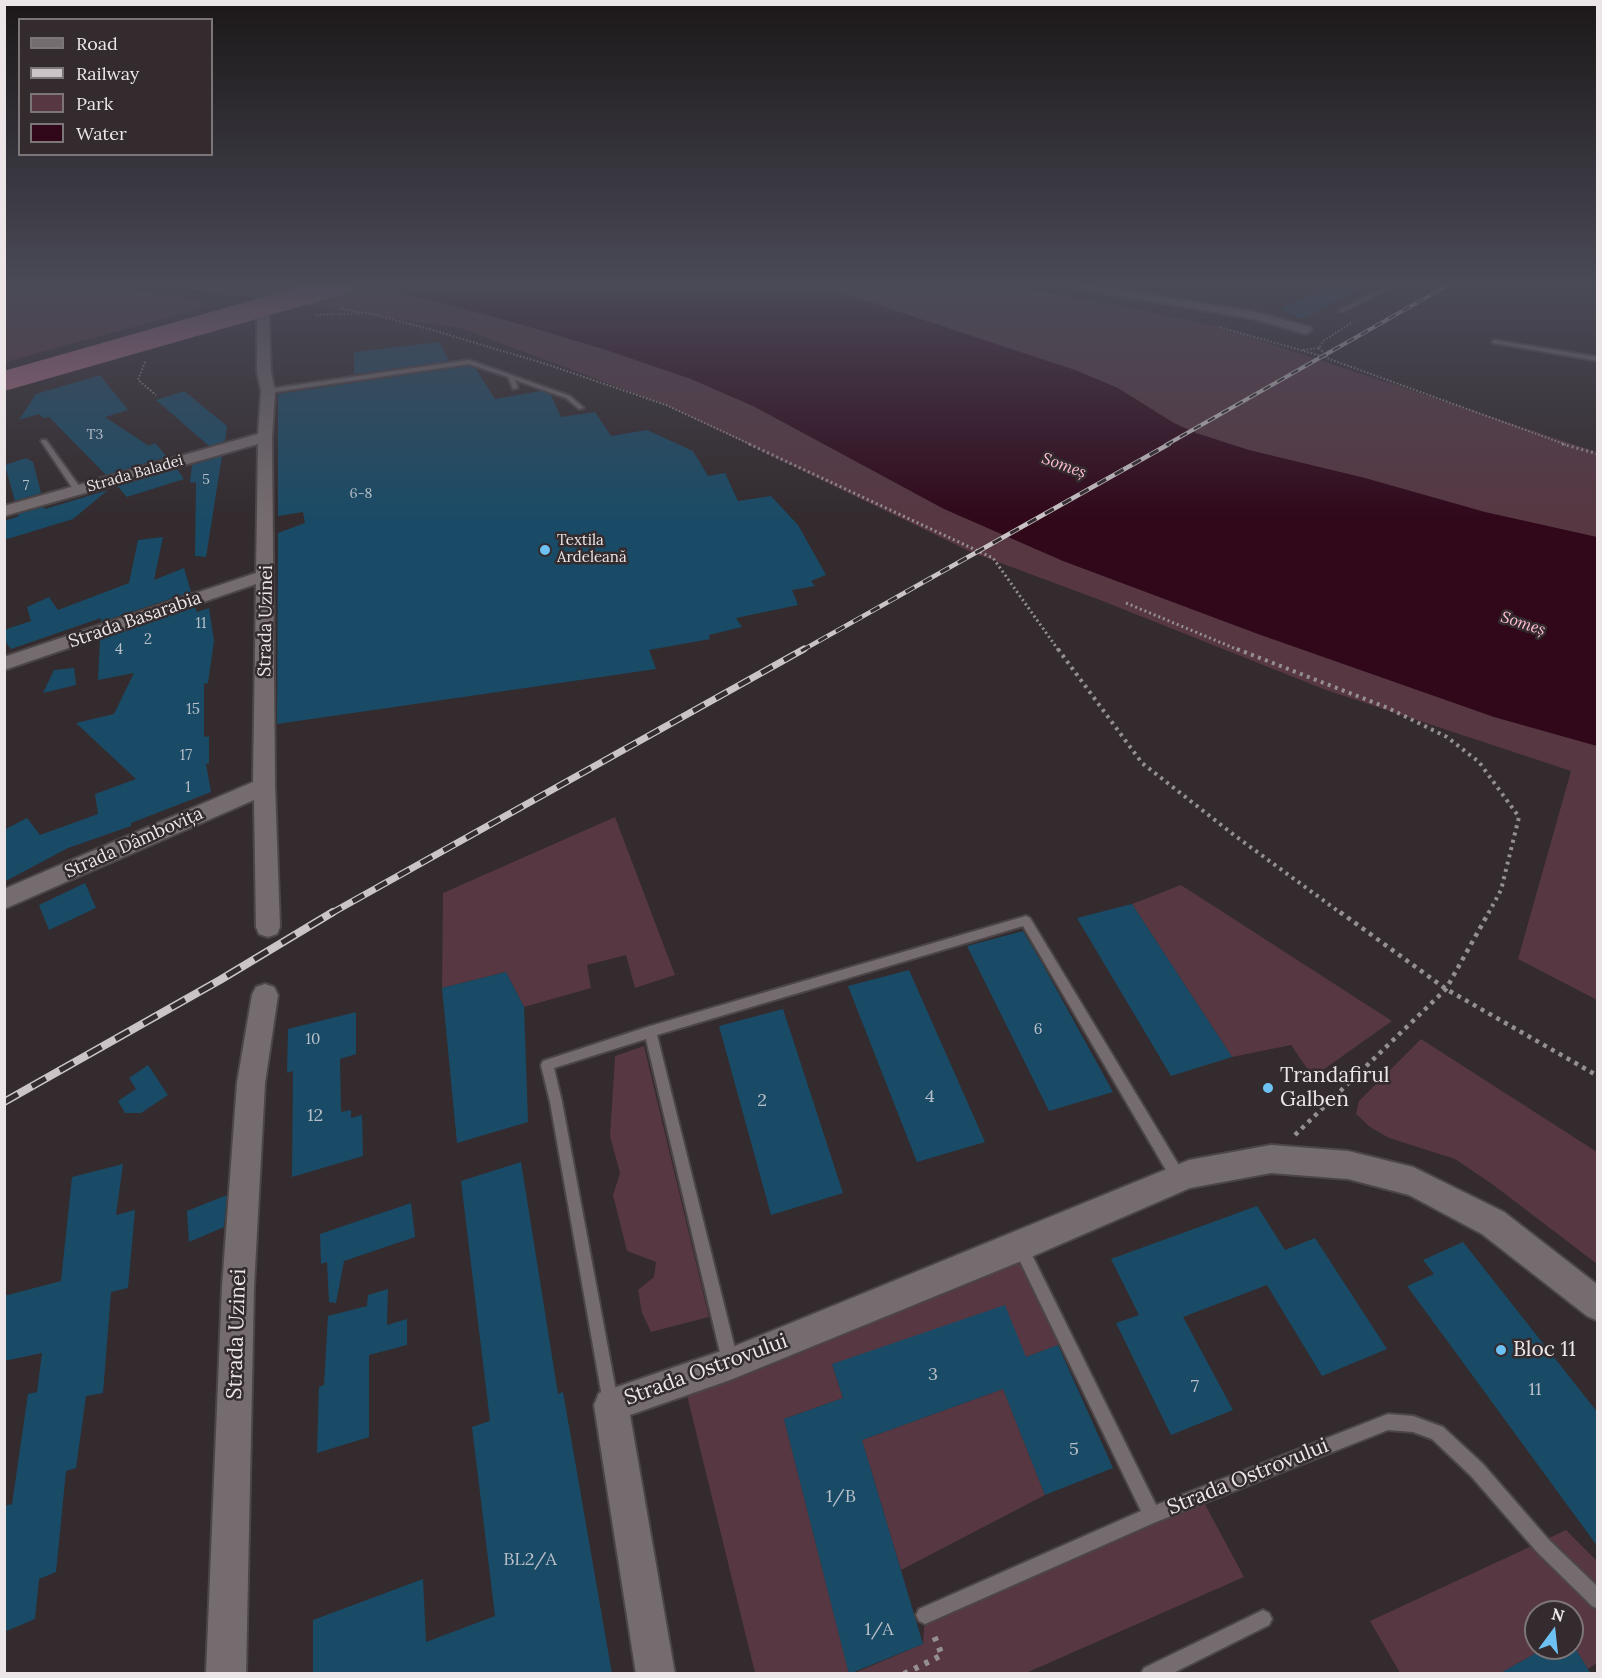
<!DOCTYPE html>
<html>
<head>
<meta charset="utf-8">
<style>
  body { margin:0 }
  #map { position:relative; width:1602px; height:1678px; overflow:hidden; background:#332b2e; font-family:Lora,serif }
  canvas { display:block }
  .frame { position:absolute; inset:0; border:6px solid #ece6e8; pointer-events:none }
  .legend { position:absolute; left:18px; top:18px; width:195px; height:138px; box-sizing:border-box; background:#332b2e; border:2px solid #7d7678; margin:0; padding:8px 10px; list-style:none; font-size:18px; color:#ece6e8 }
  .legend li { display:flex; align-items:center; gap:12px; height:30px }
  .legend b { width:30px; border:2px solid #7d7678 }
  .north { position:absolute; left:1524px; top:1600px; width:60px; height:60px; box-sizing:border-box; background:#332b2e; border:2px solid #7d7678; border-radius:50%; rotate:15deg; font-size:16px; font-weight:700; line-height:24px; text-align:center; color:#ece6e8 }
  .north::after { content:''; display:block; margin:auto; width:21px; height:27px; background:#6ec2f3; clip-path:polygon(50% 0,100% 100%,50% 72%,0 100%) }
</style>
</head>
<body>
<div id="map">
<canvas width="1602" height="1678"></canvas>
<div class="frame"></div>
<ul class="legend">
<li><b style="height:8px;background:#756c6f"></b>Road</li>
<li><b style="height:8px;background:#cac4c6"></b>Railway</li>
<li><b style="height:16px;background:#563742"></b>Park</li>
<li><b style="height:16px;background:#30081a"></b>Water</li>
</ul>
<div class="north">N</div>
</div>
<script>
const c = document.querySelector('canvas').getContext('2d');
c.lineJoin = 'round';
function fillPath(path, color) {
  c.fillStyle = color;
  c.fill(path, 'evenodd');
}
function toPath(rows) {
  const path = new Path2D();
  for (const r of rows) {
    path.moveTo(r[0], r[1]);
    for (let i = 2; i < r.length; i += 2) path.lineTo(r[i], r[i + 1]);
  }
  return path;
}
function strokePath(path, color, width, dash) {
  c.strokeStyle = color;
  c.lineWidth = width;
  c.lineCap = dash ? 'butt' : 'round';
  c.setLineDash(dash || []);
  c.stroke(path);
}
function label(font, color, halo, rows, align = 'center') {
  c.font = font + ' Lora,serif';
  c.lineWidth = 5;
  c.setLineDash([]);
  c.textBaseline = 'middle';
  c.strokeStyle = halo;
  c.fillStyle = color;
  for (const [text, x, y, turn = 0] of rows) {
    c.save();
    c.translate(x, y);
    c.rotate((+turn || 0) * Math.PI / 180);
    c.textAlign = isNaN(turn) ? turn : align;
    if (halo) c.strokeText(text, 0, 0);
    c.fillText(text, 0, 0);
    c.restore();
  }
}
fillPath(toPath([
  [5,284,94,284,205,301,199,309,5,362],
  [159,284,990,284,1133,308,1220,327,1597,452,1597,1000,1518,959,1571,771,1326,690,1100,600,971,552,666,405,460,328],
  [615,817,675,975,635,988,626,955,587,965,591,988,524,1007,506,972,442,988,443,893],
  [1181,885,1392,1021,1313,1077,1291,1045,1232,1057,1132,904],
  [1421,1039,1597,1152,1597,1264,1492,1184,1455,1159,1389,1138,1370,1127,1356,1114,1359,1101],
  [644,1046,709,1317,651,1332,642,1313,638,1290,654,1277,656,1262,627,1251,613,1195,620,1173,610,1136,615,1056],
  [1020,1246,1059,1345,1026,1357,832,1364,843,1398,784,1419,849,1673,755,1673,683,1379],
  [1003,1389,1045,1495,901,1570,862,1440],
  [1200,1495,1244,1577,1026,1673,852,1674,923,1644,925,1615],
  [1566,1530,1597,1561,1597,1663,1588,1669,1572,1644,1572,1612,1536,1612,1536,1648,1545,1648,1499,1674,1400,1673,1370,1621]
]), '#563742');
fillPath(toPath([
  [360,284,815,284,1075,370,1118,388,1174,423,1196,433,1249,450,1365,478,1485,512,1597,537,1597,746,1494,717,1258,634,1063,561,944,509,753,406,691,379,606,350,530,327,438,302]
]), '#30081a');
fillPath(toPath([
  [1330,284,1368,284,1303,319,1280,309],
  [440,342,449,361,354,374,354,352],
  [469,366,476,369,495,399,541,391,551,395,561,417,595,412,611,436,647,430,693,451,708,476,725,473,738,501,771,496,798,525,826,575,811,581,815,586,792,590,798,605,736,618,742,627,709,635,710,639,649,650,656,669,277,724,278,533,305,523,303,512,278,516,278,394],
  [100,375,128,410,105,417,149,446,155,443,167,457,106,475,49,417,43,418,39,414,19,420,36,394],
  [184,391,227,426,225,441,209,446,156,400],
  [222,456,206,557,195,556,196,482,190,483,192,465],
  [26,458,33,462,41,493,15,501,5,465],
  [177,469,184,479,127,497,117,486],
  [108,490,73,519,4,540,4,521,19,516,18,514,44,507,45,509],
  [163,537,154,580,184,568,191,592,101,622,101,618,11,649,4,640,4,630,31,621,27,607,49,597,58,610,129,583,138,540],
  [195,607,197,612,209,608,214,641,208,683,204,684,204,737,209,736,209,763,206,764,211,792,131,823,131,826,68,848,4,882,4,830,27,818,40,835,98,814,95,794,136,779,76,723,114,714,134,673,98,680,100,640],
  [74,668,76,685,43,693,54,670],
  [85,883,96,908,49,930,39,905],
  [1132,904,1232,1057,1171,1076,1077,918],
  [1023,931,1043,965,1113,1092,1049,1111,967,946],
  [909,970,985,1142,917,1162,848,986],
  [506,972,524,1007,528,1122,457,1143,442,988],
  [783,1009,843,1193,771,1215,719,1026],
  [356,1012,356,1054,340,1059,341,1112,351,1110,351,1118,362,1115,363,1156,292,1177,293,1071,287,1073,288,1029],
  [148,1065,168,1095,141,1113,125,1113,118,1101,136,1089,129,1078],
  [521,1162,558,1394,563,1392,612,1674,313,1674,313,1620,423,1579,426,1642,495,1616,472,1427,490,1421,461,1181],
  [123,1164,116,1215,135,1210,128,1288,111,1292,103,1393,86,1396,76,1468,66,1471,56,1572,39,1579,35,1619,4,1632,4,1506,12,1504,28,1394,37,1392,42,1353,4,1361,4,1296,61,1281,72,1177],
  [227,1195,224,1227,189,1242,187,1211],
  [411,1203,415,1237,344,1261,336,1303,329,1302,327,1262,321,1264,320,1234],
  [1257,1206,1285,1250,1315,1238,1387,1349,1322,1376,1267,1285,1183,1317,1233,1410,1171,1435,1116,1323,1139,1315,1111,1259],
  [1463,1242,1598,1413,1598,1547,1407,1286,1434,1274,1423,1260],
  [388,1289,387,1325,407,1319,407,1345,369,1355,369,1437,317,1453,319,1387,324,1385,328,1316,367,1306,368,1295],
  [1005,1305,1026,1357,1058,1345,1113,1468,1045,1495,1003,1389,862,1440,923,1644,849,1674,784,1419,843,1398,832,1364],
  [1545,1648,1575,1648,1591,1674,1499,1674]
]), '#1a4b66');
const lane = toPath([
  [1391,284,1397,284,1343,312,1338,311,1391,284],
  [1495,340,1598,357,1598,361,1493,343,1492,342,1495,340],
  [469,360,570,396,584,408,579,409,566,398,515,380,518,388,513,389,508,377,469,364,268,393,265,391,268,389,469,360],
  [42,440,46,440,82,490,81,492,75,492,41,441,42,440],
  [1026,916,1030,918,1183,1172,1185,1177,1183,1182,1178,1184,1173,1182,1023,926,657,1035,738,1361,735,1366,730,1369,725,1366,722,1361,646,1039,554,1068,562,1102,618,1402,616,1408,610,1410,604,1408,550,1102,541,1065,543,1061,650,1026,1026,916],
  [1020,1239,1025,1241,1156,1505,1388,1414,1413,1416,1443,1427,1483,1464,1549,1540,1598,1587,1598,1609,1592,1606,1537,1552,1471,1476,1432,1439,1413,1432,1388,1430,1156,1522,925,1624,919,1621,916,1615,919,1609,1141,1511,1015,1251,1013,1246,1015,1241,1020,1239],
  [1263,1610,1269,1613,1272,1619,1269,1625,1171,1674,1141,1674,1144,1668,1263,1610]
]);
const street = toPath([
  [1063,284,1087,284,1255,312,1310,327,1312,330,1306,334,1254,319,1069,287,1063,284],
  [263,312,269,316,271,372,275,391,272,437,275,786,280,927,277,934,268,937,259,934,256,927,254,800,4,909,4,889,253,782,256,584,4,670,4,657,256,573,258,444,4,516,4,506,258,434,261,391,257,372,257,316,263,312],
  [265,984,274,987,278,995,265,1083,254,1287,246,1674,206,1674,222,1287,237,1083,252,995,256,987,265,984],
  [1271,1145,1348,1151,1413,1167,1504,1212,1598,1285,1598,1321,1587,1316,1482,1234,1409,1195,1348,1179,1271,1173,1190,1188,1031,1257,730,1380,630,1415,675,1674,636,1674,594,1405,599,1393,730,1348,1189,1160,1271,1145]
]);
strokePath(lane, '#4d4648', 4);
strokePath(street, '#4d4648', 4);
strokePath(toPath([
  [159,284,229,294],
  [990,284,1060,296],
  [222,293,238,284],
  [339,308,358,312],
  [316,315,368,313,429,329,546,364,666,405,752,445],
  [1220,327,1321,356,1567,445],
  [1319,348,1329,358],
  [1303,350,1319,348,1323,341,1353,322],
  [145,362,138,380,156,395]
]), '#968f92', 2, [1.5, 2]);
strokePath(toPath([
  [749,444,993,558,1059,651],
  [1562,444,1598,454],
  [1126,603,1241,651]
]), '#968f92', 3, [2, 3]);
strokePath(toPath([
  [1058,649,1142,763,1234,835,1342,914],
  [1237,649,1388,708,1447,737,1479,762,1519,817,1501,890,1488,914]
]), '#968f92', 4, [3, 4.5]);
strokePath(toPath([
  [1340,912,1446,989,1598,1076],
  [1295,1135,1446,989,1489,912]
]), '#968f92', 4.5, [4, 5]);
strokePath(toPath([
  [904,1674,942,1655,932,1631]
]), '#968f92', 6, [4.5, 7]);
fillPath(lane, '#756c6f');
fillPath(street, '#756c6f');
const railFar3 = toPath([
  [1166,445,1450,284]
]);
const railFar2 = toPath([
  [801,651,1169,444]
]);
const railFar1 = toPath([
  [330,914,804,649]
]);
const rail = toPath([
  [4,1102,220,980,333,912]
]);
strokePath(railFar3, '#cac4c6', 4);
strokePath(railFar2, '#cac4c6', 4.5);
strokePath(railFar1, '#cac4c6', 7);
strokePath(rail, '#cac4c6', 8);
strokePath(railFar3, '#332b2e', 2, [8]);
strokePath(railFar2, '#332b2e', 3, [10]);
strokePath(railFar1, '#332b2e', 4.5, [13]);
strokePath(rail, '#332b2e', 5, [16]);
const primaryBridge = toPath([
  [4,381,344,284]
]);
strokePath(primaryBridge, '#4d4648', 20, []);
strokePath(primaryBridge, '#a96b83', 19);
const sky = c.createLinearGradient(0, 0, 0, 519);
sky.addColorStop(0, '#1c1819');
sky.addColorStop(0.55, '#4a4a57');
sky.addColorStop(1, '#4a4a5700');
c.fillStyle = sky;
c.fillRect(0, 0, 1602, 519);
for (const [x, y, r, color] of [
  [545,550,6,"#6ec2f3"],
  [1268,1088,6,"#6ec2f3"],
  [1501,1350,6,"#6ec2f3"]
]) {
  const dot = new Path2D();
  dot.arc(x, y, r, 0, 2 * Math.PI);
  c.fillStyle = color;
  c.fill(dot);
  strokePath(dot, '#332b2e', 2);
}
label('14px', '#b8bfc8', null, [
  ["T3",95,435],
  ["5",206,480],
  ["7",26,486],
  ["6-8",361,494]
]);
label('15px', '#ece6e8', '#332b2e', [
  ["Strada Baladei",135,474,-16]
]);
label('15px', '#ece6e8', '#332b2e', [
  ["Textila",557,541],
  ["Ardeleană",557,558]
], 'left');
label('15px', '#b8bfc8', null, [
  ["11",201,624],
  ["2",148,640],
  ["4",119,650],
  ["15",193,710],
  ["17",186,756],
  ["1",188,788],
  ["6",1038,1030],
  ["10",313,1040]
]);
label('italic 16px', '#ffbed4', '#332b2e', [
  ["Someș",1064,466,20],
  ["Someș",1523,624,18]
]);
label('18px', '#ece6e8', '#332b2e', [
  ["Strada Basarabia",135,620,-19],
  ["Strada Uzinei",266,621,-89],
  ["Strada Dâmbovița",134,843,-24]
]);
label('18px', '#b8bfc8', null, [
  ["4",930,1097],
  ["2",762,1101],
  ["12",315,1116],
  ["3",933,1375],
  ["7",1195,1387],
  ["11",1535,1390],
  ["5",1074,1450],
  ["1/B",841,1497],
  ["BL2/A",530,1560],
  ["1/A",879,1630]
]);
label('21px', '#ece6e8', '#332b2e', [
  ["Trandafirul",1280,1076],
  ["Galben",1280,1100],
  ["Bloc 11",1513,1350]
], 'left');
label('21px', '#ece6e8', '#332b2e', [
  ["Strada Uzinei",237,1334,-88],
  ["Strada Ostrovului",706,1370,-20],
  ["Strada Ostrovului",1248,1477,-22]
]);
</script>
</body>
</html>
